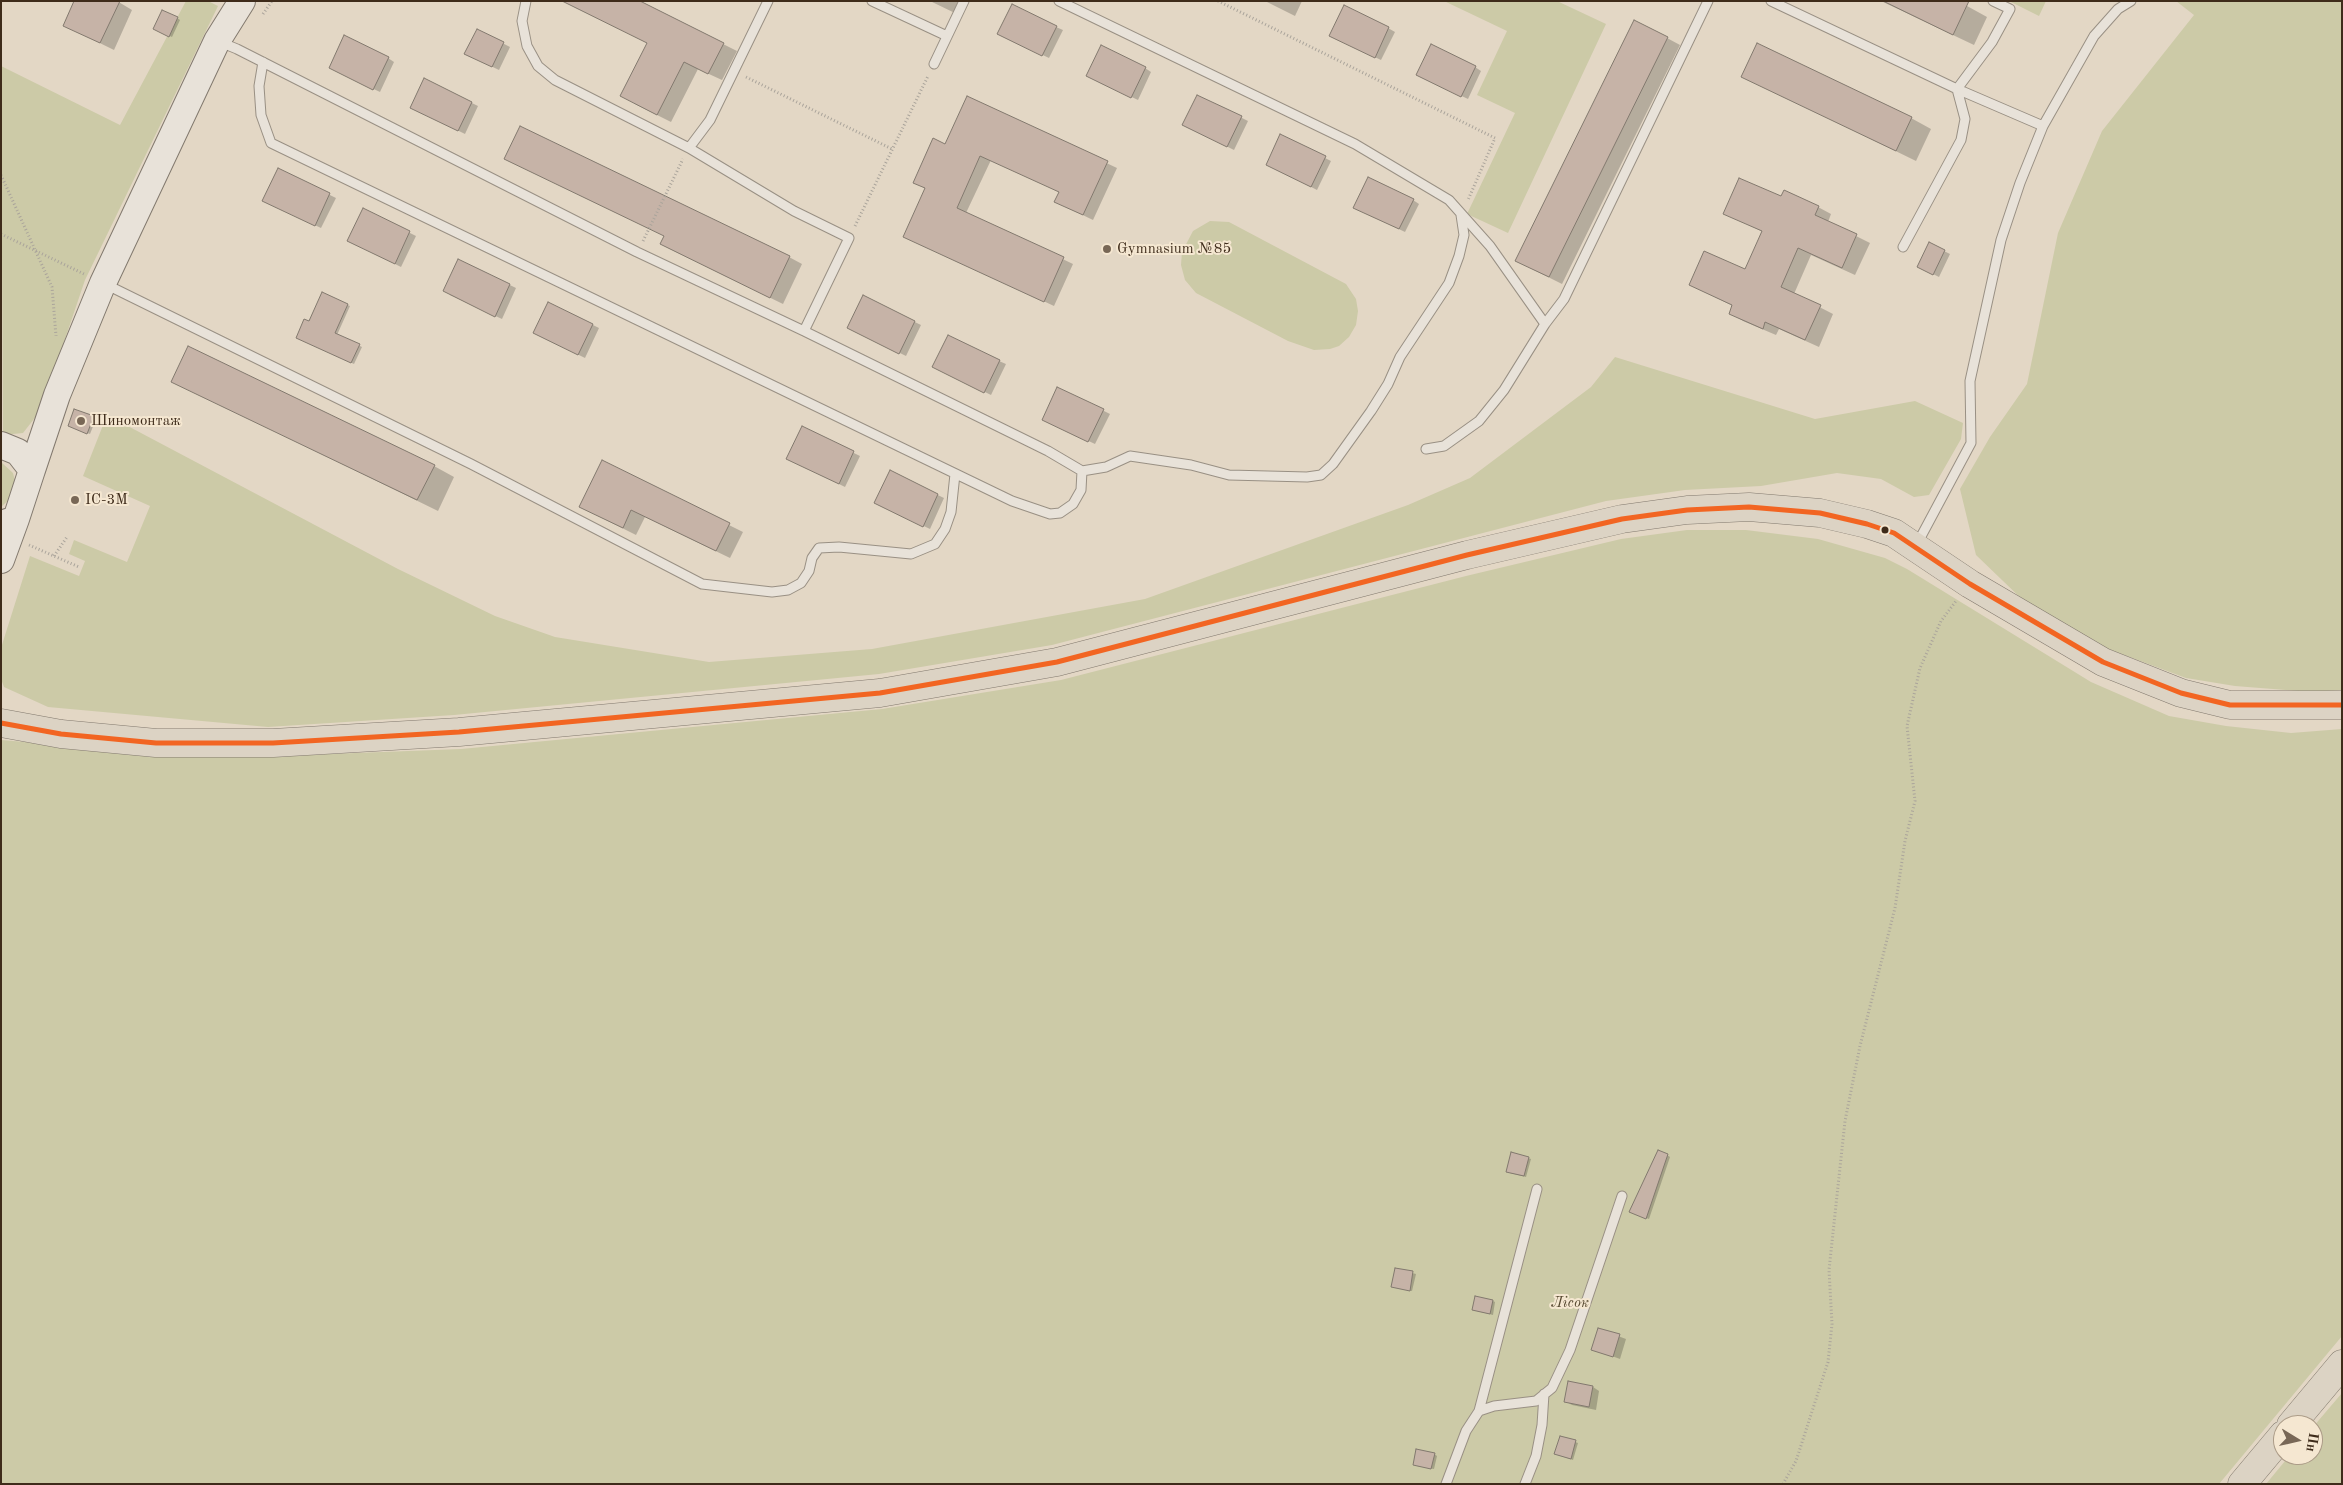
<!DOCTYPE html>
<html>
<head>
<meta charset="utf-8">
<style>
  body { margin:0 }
  #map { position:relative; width:2343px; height:1485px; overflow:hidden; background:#e3d7c5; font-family:"Old Standard TT",serif }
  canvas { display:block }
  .frame { position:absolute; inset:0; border:2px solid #3e2b1a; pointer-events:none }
  .north { position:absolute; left:2273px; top:1415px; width:50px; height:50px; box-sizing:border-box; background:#f5e7d1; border:1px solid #ac9c88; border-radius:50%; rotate:99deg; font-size:14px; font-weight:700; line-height:20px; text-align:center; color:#3e2b1a }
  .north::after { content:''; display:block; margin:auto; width:18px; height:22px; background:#786756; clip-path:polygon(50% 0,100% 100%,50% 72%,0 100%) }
</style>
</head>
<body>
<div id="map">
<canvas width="2343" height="1485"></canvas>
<div class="frame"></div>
<div class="north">Пн</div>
</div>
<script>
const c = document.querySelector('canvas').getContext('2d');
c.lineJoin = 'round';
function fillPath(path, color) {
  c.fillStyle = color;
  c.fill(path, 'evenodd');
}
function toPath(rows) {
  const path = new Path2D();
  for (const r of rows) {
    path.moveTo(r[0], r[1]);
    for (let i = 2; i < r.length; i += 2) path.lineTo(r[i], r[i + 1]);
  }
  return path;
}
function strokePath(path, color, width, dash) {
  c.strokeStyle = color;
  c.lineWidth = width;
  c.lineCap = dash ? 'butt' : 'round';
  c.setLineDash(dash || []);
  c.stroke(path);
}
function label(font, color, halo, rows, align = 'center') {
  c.font = font + ' "Old Standard TT",serif';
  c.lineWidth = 4;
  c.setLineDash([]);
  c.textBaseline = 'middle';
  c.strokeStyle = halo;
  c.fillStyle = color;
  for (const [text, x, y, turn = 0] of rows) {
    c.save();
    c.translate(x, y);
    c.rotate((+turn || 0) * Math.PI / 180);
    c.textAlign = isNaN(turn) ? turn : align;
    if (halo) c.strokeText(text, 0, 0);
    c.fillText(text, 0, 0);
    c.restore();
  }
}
fillPath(toPath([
  [186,1,208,1,218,6,85,280,41,410,23,433,3,435,1,66,120,125],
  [1444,1,1557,1,1606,24,1508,233,1467,214,1515,113,1477,95,1507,31],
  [2009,1,2046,1,2039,16],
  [2176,1,2342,1,2342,690,2311,692,2235,686,2186,678,2089,642,2029,606,1976,555,1960,489,1990,437,2027,384,2058,233,2102,131,2194,15],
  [1210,221,1229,222,1346,284,1356,299,1358,311,1356,325,1349,337,1339,346,1330,349,1314,350,1288,341,1196,293,1185,280,1181,265,1182,252,1193,231],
  [1615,357,1815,419,1915,401,1963,423,1961,439,1929,495,1914,497,1881,479,1837,473,1761,486,1685,490,1606,501,1052,645,879,674,454,715,268,727,48,707,4,687,1,679,1,648,30,556,79,576,85,561,69,554,74,540,127,562,150,506,83,476,107,415,398,569,495,616,555,637,709,662,872,649,1145,599,1408,505,1470,478,1591,387],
  [1,462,13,473,15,481,12,497,1,507],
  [1687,530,1746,530,1818,539,1885,558,1907,569,2091,682,2169,716,2226,726,2291,733,2342,729,2342,1336,2219,1484,1,1484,1,740,159,753,277,756,461,749,882,709,1061,680,1466,576,1621,539],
  [2342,1393,2342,1484,2266,1484,2290,1455,2313,1455,2313,1427]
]), '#cccaa7');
fillPath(toPath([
  [117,1,132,10,114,50,65,26],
  [930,1,965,1,959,15],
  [1265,1,1302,1,1295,16],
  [1881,1,1958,1,1987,17,1974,45],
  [576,7,723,44,737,51,722,80,698,69,671,122,635,104,648,43],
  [177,18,180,20,172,37,157,30],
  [1056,27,1063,30,1049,58,1005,37],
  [1388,28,1395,32,1381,60,1337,39],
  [477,30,510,47,499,70,472,57],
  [1667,38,1680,45,1562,284,1530,268],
  [388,58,394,62,380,92,336,71],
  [1475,67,1481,71,1468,99,1424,78],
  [1145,68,1151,72,1138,100,1094,79],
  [1742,76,1911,118,1931,129,1916,161],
  [425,80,478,106,465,134,418,111],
  [1198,96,1248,121,1234,150,1190,128],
  [968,98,1117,168,1093,220,1066,207,1060,192,991,160,966,213,1073,264,1054,306,904,236,926,189,914,182,946,145],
  [1325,158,1331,161,1317,190,1274,168],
  [506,159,789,257,802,264,783,304,674,251,661,244,665,236],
  [279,170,336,198,321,228,270,204],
  [1781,198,1818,207,1831,214,1828,222,1870,243,1855,275,1811,255,1794,294,1833,314,1819,347,1779,329,1776,335,1743,321,1730,313,1733,306,1690,285,1746,271,1763,232,1725,213],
  [1413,200,1419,204,1405,232,1361,211],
  [364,210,416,236,401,267,355,244],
  [1944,251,1950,254,1939,277,1925,270],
  [459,260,516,288,502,319,450,295],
  [322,294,350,306,337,335,362,347,354,364,300,339],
  [863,297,921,325,906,356,855,331],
  [593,325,599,328,585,358,540,336],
  [999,361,1006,364,991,395,940,370],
  [173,381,434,466,454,477,438,511],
  [1058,388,1110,414,1095,444,1050,423],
  [93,418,96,419,90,434,72,427],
  [803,428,860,456,845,487,794,462],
  [602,462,743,532,730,558,645,517,636,535,580,507],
  [890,472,944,498,930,529,882,506],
  [1667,1155,1670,1157,1649,1219,1634,1213],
  [1528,1158,1531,1159,1526,1177,1510,1173],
  [1396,1269,1416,1274,1412,1291,1393,1287],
  [1493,1301,1495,1302,1493,1315,1473,1310],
  [1599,1329,1626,1339,1620,1359,1593,1349],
  [1569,1383,1593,1387,1599,1391,1596,1410,1572,1405,1565,1401],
  [1561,1437,1578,1443,1573,1460,1558,1455],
  [1434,1454,1437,1456,1434,1469,1417,1466]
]), '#0003');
const building = toPath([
  [74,1,120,1,100,43,63,26,74,1],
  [562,1,640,1,724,43,708,74,684,62,657,115,620,96,647,43,562,1],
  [1883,1,1969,1,1953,35,1883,1],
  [1012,4,1057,26,1042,56,997,34,1012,4],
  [1344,5,1389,27,1375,58,1329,36,1344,5],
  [162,10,178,17,169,37,153,29,162,10],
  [1634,20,1668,37,1549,277,1515,261,1634,20],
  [477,29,504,42,492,67,464,54,477,29],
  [344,35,389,57,373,90,329,68,344,35],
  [1757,43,1912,117,1896,151,1741,77,1757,43],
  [1431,44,1476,66,1461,97,1416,75,1431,44],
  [1101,45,1146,67,1131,98,1086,76,1101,45],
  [424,78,472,102,458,131,410,108,424,78],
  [1197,95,1242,116,1227,147,1182,125,1197,95],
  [967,96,1108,161,1083,215,1054,202,1059,192,980,156,957,208,1064,257,1044,302,903,237,925,188,913,183,933,138,945,144,967,96],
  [520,126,790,256,770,298,660,244,664,236,504,159,520,126],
  [1280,134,1326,156,1311,187,1266,165,1280,134],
  [278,168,330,193,315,226,262,201,278,168],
  [1368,177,1414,199,1399,229,1353,208,1368,177],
  [1739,178,1781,196,1784,190,1819,206,1815,215,1857,234,1842,268,1798,248,1781,287,1821,305,1805,340,1765,322,1763,329,1729,314,1732,305,1689,285,1704,251,1745,269,1762,231,1723,214,1739,178],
  [363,208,410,231,395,264,347,241,363,208],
  [1929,242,1945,250,1933,275,1917,267,1929,242],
  [458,259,510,284,495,317,443,291,458,259],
  [322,292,348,304,335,333,360,344,351,363,296,338,304,319,309,321,322,292],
  [863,295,915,321,899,354,847,328,863,295],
  [548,302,593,324,578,355,533,333,548,302],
  [948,335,1000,360,984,393,932,367,948,335],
  [188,346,435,465,417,500,171,382,188,346],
  [1057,387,1104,409,1088,442,1042,420,1057,387],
  [74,409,94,416,87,434,68,426,74,409],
  [802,426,854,451,839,484,786,459,802,426],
  [602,460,730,523,716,551,631,510,623,528,579,507,602,460],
  [890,470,938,494,923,527,874,503,890,470],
  [1658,1150,1668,1154,1646,1219,1629,1212,1658,1150],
  [1511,1152,1529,1157,1524,1176,1506,1172,1511,1152],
  [1395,1268,1413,1271,1410,1291,1391,1287,1395,1268],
  [1475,1296,1493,1300,1490,1314,1472,1310,1475,1296],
  [1598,1328,1620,1334,1613,1357,1591,1350,1598,1328],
  [1568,1381,1593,1386,1589,1407,1564,1402,1568,1381],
  [1560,1436,1576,1440,1571,1459,1554,1454,1560,1436],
  [1416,1449,1435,1453,1431,1469,1413,1465,1416,1449]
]);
fillPath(building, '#c6b3a7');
strokePath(building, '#82796e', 1);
const lane = toPath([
  [526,1,522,21,527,46,538,66,555,80,689,148],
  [768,1,710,120,689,148,794,211,849,238,804,331],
  [872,1,947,36],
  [1059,1,1355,144,1449,200,1490,246,1545,324],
  [1771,1,1957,89,2043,126],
  [220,42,237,49,637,252,804,331,1048,451,1082,471,1106,467,1130,456,1191,465,1229,475,1307,477,1321,475,1333,464,1371,411,1388,384,1400,357,1449,283,1459,256,1464,235,1461,215],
  [263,62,259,86,261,115,271,143,1012,501,1050,514,1060,513,1073,504,1081,490,1082,471],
  [934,64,964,1],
  [1903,247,1961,140,1965,119,1957,89,1992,42,2010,9,1993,1],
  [105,284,471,464,702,584,772,592,788,590,801,583,809,571,812,558,819,548,839,547,911,554,935,544,945,529,951,512,955,474],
  [1426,449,1444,446,1479,421,1504,390,1545,324,1564,299,1708,1],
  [1917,544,1971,443,1970,381,2001,240,2020,183,2043,126,2094,36,2118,9,2131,1],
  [1479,1411,1537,1189],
  [1446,1484,1466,1431,1479,1411,1494,1406,1536,1401,1552,1388,1570,1350,1622,1196],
  [1525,1484,1536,1456,1542,1425,1544,1394]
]);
const secondary = toPath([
  [1,445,18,452,32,470,16,519,1,524],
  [32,470,57,395,103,283,217,41,242,1],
  [1,560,16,519]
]);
const primary = toPath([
  [1,723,61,734,156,743,273,743,459,732,880,693,1057,662,1467,555,1622,519,1687,510,1749,507,1820,513,1867,524,1894,533,1970,584,2103,662,2181,693,2230,705,2342,705],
  [2291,1425,2342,1364],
  [2242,1484,2283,1435]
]);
strokePath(lane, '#999084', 11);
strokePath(secondary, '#82796e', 28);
strokePath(primary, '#82796e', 29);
strokePath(toPath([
  [1218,1,1495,138,1468,200],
  [263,14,272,1],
  [746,77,892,149],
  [1,175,52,287,56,336],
  [855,226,928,76],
  [1,234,84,274],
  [643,241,683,159],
  [29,545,79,567],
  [54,556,67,537],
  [1783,1484,1796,1461,1828,1362,1832,1324,1829,1270,1845,1121,1860,1046,1895,908,1905,841,1915,801,1907,726,1920,668,1941,621,1956,601]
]), '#aaa49b', 3, [1, 2.5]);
strokePath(lane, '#e8e2d9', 9);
strokePath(secondary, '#e8e2d9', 26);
strokePath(primary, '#dcd3c4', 28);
strokePath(toPath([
  [1,723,61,734,156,743,273,743,459,732,880,693,1057,662,1467,555,1622,519,1687,510,1749,507,1820,513,1867,524,1894,533,1970,584,2103,662,2181,693,2230,705,2342,705]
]), '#f26522', 5);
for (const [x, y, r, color] of [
  [1107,249,5,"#786756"],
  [81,421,5,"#786756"],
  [75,500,5,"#786756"],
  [1885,530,4.5,"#3e2b1a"]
]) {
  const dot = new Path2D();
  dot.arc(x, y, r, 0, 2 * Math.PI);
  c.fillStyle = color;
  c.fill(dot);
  strokePath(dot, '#f5e7d1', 2);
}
label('15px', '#3e2b1a', '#f5e7d1', [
  ["Gymnasium №85",1117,249],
  ["Шиномонтаж",91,421],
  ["ІС-3М",85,500]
], 'left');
label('italic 15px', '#574931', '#f5e7d1', [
  ["Лісок",1570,1303]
]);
</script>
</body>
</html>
